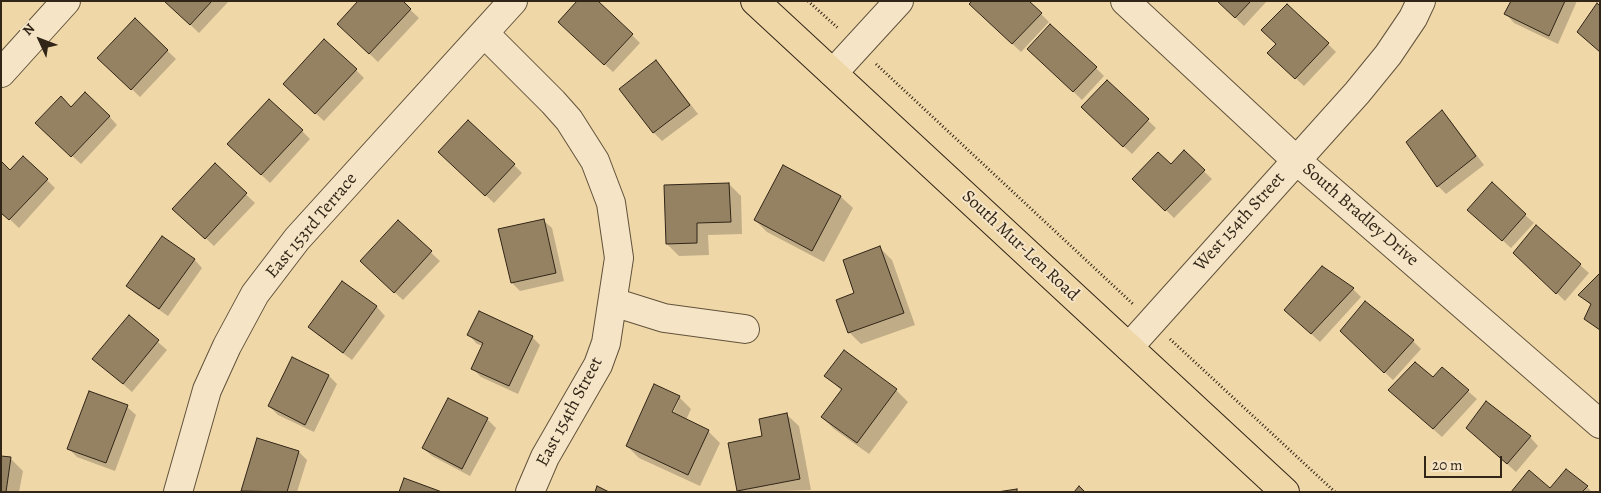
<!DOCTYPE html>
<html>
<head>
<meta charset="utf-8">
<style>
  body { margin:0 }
  #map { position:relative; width:1601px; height:493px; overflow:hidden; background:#f0d7a8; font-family:Alegreya,serif }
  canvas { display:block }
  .frame { position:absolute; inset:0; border:2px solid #312517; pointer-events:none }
  .north { position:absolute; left:15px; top:15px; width:50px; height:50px; -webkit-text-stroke:4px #f5e5c6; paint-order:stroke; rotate:313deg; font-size:14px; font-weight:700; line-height:20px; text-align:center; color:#312517 }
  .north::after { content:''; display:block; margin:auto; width:18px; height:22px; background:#312517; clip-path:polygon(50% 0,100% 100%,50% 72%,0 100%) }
  .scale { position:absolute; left:1424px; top:456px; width:78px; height:22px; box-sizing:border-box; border:2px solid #312517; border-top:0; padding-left:6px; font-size:15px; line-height:18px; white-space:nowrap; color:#312517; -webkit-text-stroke:4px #f5e5c6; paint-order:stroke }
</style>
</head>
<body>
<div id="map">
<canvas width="1601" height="493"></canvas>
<div class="frame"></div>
<div class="north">N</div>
<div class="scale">20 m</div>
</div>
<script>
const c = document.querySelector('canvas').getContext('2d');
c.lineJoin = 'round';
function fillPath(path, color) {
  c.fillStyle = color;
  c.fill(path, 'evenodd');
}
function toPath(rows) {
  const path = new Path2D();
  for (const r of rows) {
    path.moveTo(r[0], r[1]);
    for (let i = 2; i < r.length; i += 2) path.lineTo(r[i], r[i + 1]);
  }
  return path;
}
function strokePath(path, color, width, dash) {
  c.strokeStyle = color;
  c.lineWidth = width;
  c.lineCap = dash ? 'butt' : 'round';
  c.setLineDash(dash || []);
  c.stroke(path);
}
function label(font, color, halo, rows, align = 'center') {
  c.font = font + ' Alegreya,serif';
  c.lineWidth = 4;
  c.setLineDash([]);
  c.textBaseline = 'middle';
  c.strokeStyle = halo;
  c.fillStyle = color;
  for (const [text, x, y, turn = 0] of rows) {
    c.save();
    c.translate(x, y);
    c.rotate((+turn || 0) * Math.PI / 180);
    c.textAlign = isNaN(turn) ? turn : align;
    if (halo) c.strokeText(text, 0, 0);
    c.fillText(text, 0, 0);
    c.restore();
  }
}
fillPath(toPath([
  [165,1,229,1,199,33],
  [401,1,419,18,378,62,347,32],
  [1218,1,1267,1,1244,26],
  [1512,1,1577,1,1558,44,1514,23,1506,14],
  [979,13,1041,14,1049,22,1021,52],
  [135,20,176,59,140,97,108,66],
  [568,30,632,35,640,43,613,72],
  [1277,44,1328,44,1336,52,1304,86,1277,61],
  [1037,57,1096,68,1104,76,1082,100],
  [656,62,664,70,698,114,662,141,654,133,621,89],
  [356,70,364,78,324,121,293,92],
  [1107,82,1156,128,1132,154,1091,116],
  [72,108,109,116,117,125,81,164,46,132],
  [1442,112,1450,120,1484,165,1446,194,1438,186],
  [302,131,310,139,270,183,237,152],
  [1184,152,1212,179,1174,218,1134,179,1171,166],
  [448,160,514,165,522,173,494,203],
  [215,165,255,203,214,246,183,217],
  [784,166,841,197,853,208,824,262,767,232,755,220],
  [47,180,55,188,19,228,1,211],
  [729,184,741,196,742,234,708,235,709,255,679,256,667,244],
  [1525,215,1534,223,1511,248,1478,218],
  [543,220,552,228,564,281,520,291,512,283],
  [398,222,440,261,403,300,370,270],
  [880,248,892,260,915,325,861,344,849,332,856,293],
  [1515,253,1580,265,1589,273,1565,301],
  [194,259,202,268,168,316,136,294,128,286],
  [1600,275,1600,331,1585,318,1592,306,1580,295],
  [342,282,377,307,385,316,352,360,318,335,310,327],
  [1353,289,1361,297,1320,342,1294,318],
  [129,317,167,350,132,392,94,359],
  [469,335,532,337,540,345,518,394,481,377,472,368,483,346,477,344],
  [1350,340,1413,341,1421,349,1393,380],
  [293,359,329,376,337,384,314,432,278,415,269,406],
  [1442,369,1477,399,1442,437,1398,398,1433,379],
  [826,376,896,390,908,402,869,454,834,429,822,417,842,391],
  [679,397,691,409,686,420,708,431,720,443,700,486,639,458,627,446],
  [676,400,679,400,670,419,668,418],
  [127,407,136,415,115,471,77,457,69,449],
  [787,415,799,426,811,490,740,492,738,490,763,437],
  [487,419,496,428,470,476,432,456,423,448],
  [1476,436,1530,437,1538,446,1516,472],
  [258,439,299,452,307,460,297,492,243,492,242,490],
  [1,457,11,459,23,471,19,492,1,492],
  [1587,487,1592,492,1513,492]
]), '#0003');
const building = toPath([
  [164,1,212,1,190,25,164,1],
  [358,1,403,1,411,9,369,54,337,24,358,1],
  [577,1,598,1,633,34,604,65,558,22,577,1],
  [972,1,1029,1,1042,13,1012,44,969,4,972,1],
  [1217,1,1251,1,1235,18,1217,1],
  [1511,1,1565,1,1549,36,1504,14,1511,1],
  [1597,3,1600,6,1600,52,1577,32,1597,3],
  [1287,4,1329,43,1295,79,1267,53,1276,44,1261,30,1287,4],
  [135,18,168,50,131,90,97,58,135,18],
  [1050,24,1097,67,1073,92,1027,49,1050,24],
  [324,39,357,69,315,114,283,84,324,39],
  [656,60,690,105,653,133,619,89,656,60],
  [1107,80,1149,119,1123,147,1081,107,1107,80],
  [85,92,110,116,71,157,35,123,61,96,71,107,85,92],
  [269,99,303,130,261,175,227,144,269,99],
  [1442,110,1476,156,1437,187,1406,142,1442,110],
  [468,120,515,164,485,196,438,152,468,120],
  [1184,150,1205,170,1165,211,1132,179,1158,152,1171,164,1184,150],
  [23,156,48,179,9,220,1,213,1,161,10,170,23,156],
  [215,163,247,193,205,239,172,209,215,163],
  [783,165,841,196,812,251,754,220,783,165],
  [1492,182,1526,214,1502,241,1467,210,1492,182],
  [729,183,731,222,697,223,697,243,666,244,664,185,729,183],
  [544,219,556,273,511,283,498,229,544,219],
  [398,220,432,251,394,293,360,261,398,220],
  [1536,225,1581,264,1556,294,1513,253,1536,225],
  [162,236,195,259,159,309,126,286,162,236],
  [880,246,904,313,848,333,836,300,854,293,843,260,880,246],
  [1322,266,1354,288,1311,334,1284,310,1322,266],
  [1600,273,1600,330,1584,319,1591,304,1578,295,1600,273],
  [342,281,377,306,343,353,308,327,342,281],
  [1365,301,1414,340,1384,373,1340,331,1365,301],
  [479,311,533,336,509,386,471,369,483,343,467,335,479,311],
  [129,315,159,340,123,384,92,359,129,315],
  [844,350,897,389,857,443,821,417,842,389,824,376,844,350],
  [292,357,329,375,305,425,268,406,292,357],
  [1415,362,1433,377,1442,367,1469,390,1433,429,1388,390,1415,362],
  [654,384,680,396,672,412,709,430,688,475,626,446,654,384],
  [89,391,128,405,106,463,67,449,89,391],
  [448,398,488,418,462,469,422,448,448,398],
  [1486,401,1531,436,1507,464,1466,428,1486,401],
  [787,413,800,479,737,491,728,443,762,436,759,419,787,413],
  [257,438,299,451,287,492,241,491,257,438],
  [1,456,11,457,6,492,1,492,1,456],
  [1566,469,1588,486,1582,492,1511,492,1529,470,1550,488,1566,469],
  [404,478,442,492,399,492,404,478],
  [597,486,609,492,595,492,597,486],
  [1079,486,1085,492,1074,492,1079,486],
  [1017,489,1017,492,997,492,1017,489]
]);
fillPath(building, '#948262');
strokePath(building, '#312517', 1);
const minor = toPath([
  [1125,1,1296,160,1600,424],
  [484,33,553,102,569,120,595,161,611,203,619,258,606,343,598,365,545,457,530,492],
  [1,73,66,1],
  [833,73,899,1],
  [613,302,664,318,745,329],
  [1129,347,1357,93,1388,55,1413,18,1421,1],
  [178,492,207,390,227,346,255,294,297,239,513,1]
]);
const major = toPath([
  [755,1,1285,492]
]);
strokePath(minor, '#61523b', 30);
strokePath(major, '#312517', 30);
strokePath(toPath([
  [808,1,839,29],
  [876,64,1133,304],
  [1170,339,1335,492]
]), '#312517', 3, [1, 2.5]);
strokePath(minor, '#f5e5c6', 28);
strokePath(major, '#f0d7a8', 28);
label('18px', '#312517', '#f5e5c6', [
  ["South Bradley Drive",1360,215,41],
  ["West 154th Street",1240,222,-48],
  ["East 153rd Terrace",312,226,-50],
  ["South Mur-Len Road",1020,246,43],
  ["East 154th Street",570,412,-62]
]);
</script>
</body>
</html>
